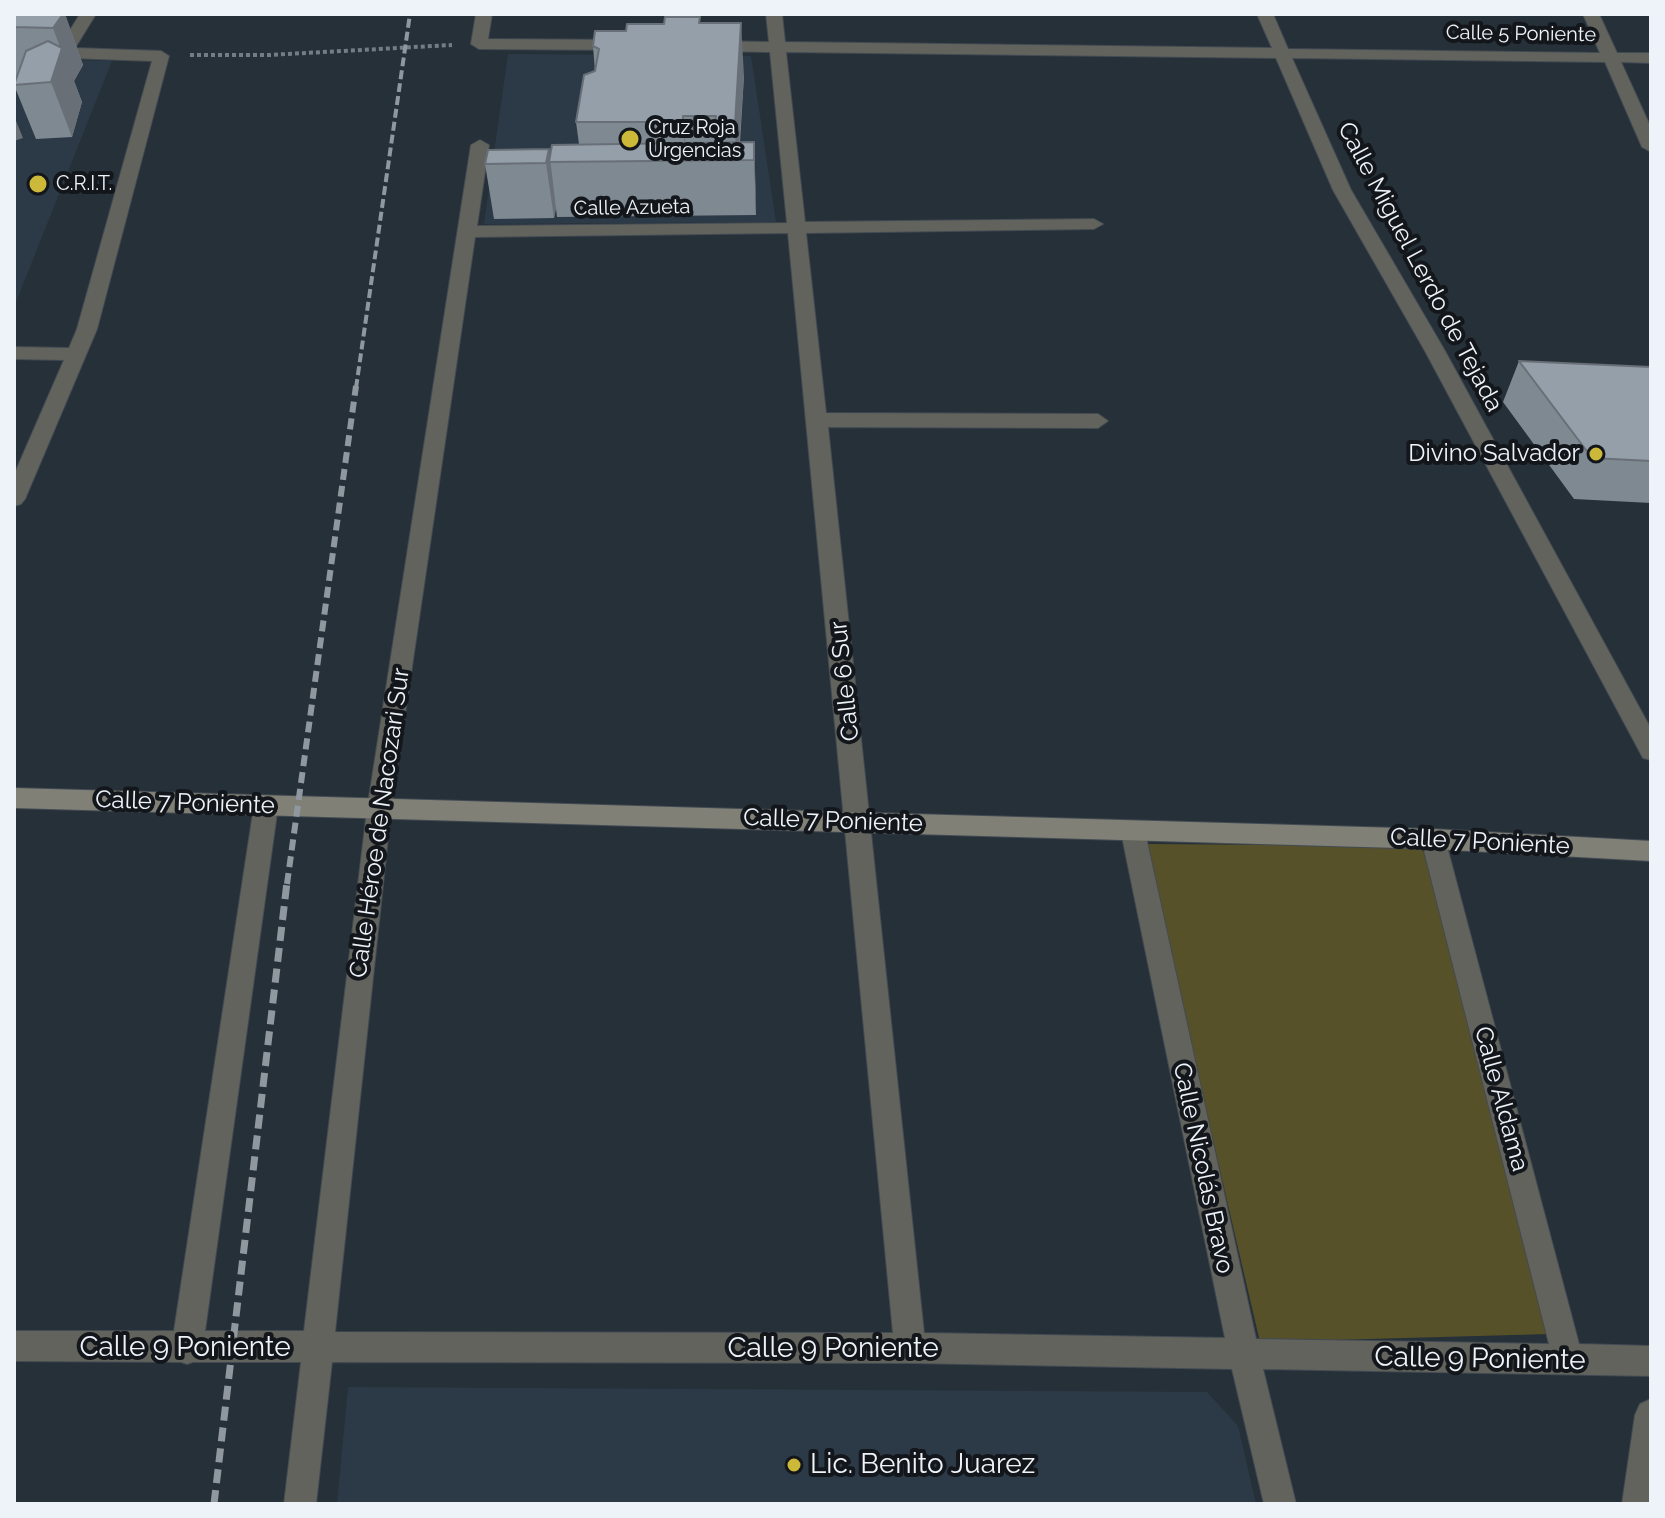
<!DOCTYPE html>
<html>
<head>
<meta charset="utf-8">
<style>
  body { margin:0 }
  #map { position:relative; width:1665px; height:1518px; overflow:hidden; background:#263038; font-family:Raleway,sans-serif }
  canvas { display:block }
  .frame { position:absolute; inset:0; border:16px solid #edf3f9; pointer-events:none }
</style>
</head>
<body>
<div id="map">
<canvas width="1665" height="1518"></canvas>
<div class="frame"></div>
</div>
<script>
const c = document.querySelector('canvas').getContext('2d');
c.lineJoin = 'round';
function fillPath(path, color) {
  c.fillStyle = color;
  c.fill(path, 'evenodd');
}
function toPath(rows) {
  const path = new Path2D();
  for (const r of rows) {
    path.moveTo(r[0], r[1]);
    for (let i = 2; i < r.length; i += 2) path.lineTo(r[i], r[i + 1]);
  }
  return path;
}
function strokePath(path, color, width, dash) {
  c.strokeStyle = color;
  c.lineWidth = width;
  c.lineCap = dash ? 'butt' : 'round';
  c.setLineDash(dash || []);
  c.stroke(path);
}
function label(font, color, halo, rows, align = 'center') {
  c.font = font + ' Raleway,sans-serif';
  c.lineWidth = 8;
  c.setLineDash([]);
  c.textBaseline = 'middle';
  c.strokeStyle = halo;
  c.fillStyle = color;
  for (const [text, x, y, turn = 0] of rows) {
    c.save();
    c.translate(x, y);
    c.rotate((+turn || 0) * Math.PI / 180);
    c.textAlign = isNaN(turn) ? turn : align;
    if (halo) c.strokeText(text, 0, 0);
    c.fillText(text, 0, 0);
    c.restore();
  }
}
fillPath(toPath([
  [508,54,751,56,776,222,484,224],
  [14,59,112,61,14,307],
  [348,1387,1207,1392,1238,1426,1256,1504,337,1504]
]), '#2c3a48');
fillPath(toPath([
  [1144,844,1422,846,1550,1334,1260,1342]
]), '#57512a');
const lane = toPath([
  [1651,1399,1651,1504,1622,1504,1635,1415,1640,1404,1651,1399]
]);
const street = toPath([
  [80,14,96,14,75,48,161,51,169,56,97,329,25,499,21,504,14,506,14,475,64,360,14,359,14,347,69,348,77,329,152,61,14,56,14,46,59,48,80,14],
  [476,14,492,14,488,39,625,40,633,45,625,50,479,49,471,44,476,14],
  [766,14,782,14,785,42,1272,48,1257,14,1273,14,1288,49,1600,53,1583,14,1599,14,1617,53,1651,53,1651,63,1621,62,1651,128,1651,152,1642,147,1605,62,1292,58,1351,190,1445,351,1651,729,1651,760,1643,758,1425,351,1333,190,1276,58,786,52,805,222,1094,219,1103,224,1094,229,806,233,826,413,1098,414,1108,421,1098,428,828,427,924,1333,1225,1338,1121,832,1124,825,1133,822,1142,825,1145,832,1256,1339,1549,1344,1421,839,1424,832,1433,829,1442,832,1445,839,1579,1344,1651,1346,1651,1376,1263,1369,1296,1504,1264,1504,1232,1369,910,1363,332,1362,316,1504,284,1504,301,1362,193,1362,187,1364,181,1362,14,1361,14,1331,174,1331,254,806,257,799,266,796,275,799,278,806,205,1331,304,1331,367,810,471,145,480,140,489,145,477,226,787,223,770,52,709,51,701,46,709,41,769,42,766,14],
  [788,233,893,1333,335,1332,391,810,475,237,788,233]
]);
const secondary = toPath([
  [14,788,1433,829,1651,841,1651,861,1433,849,14,808,14,788]
]);
strokePath(lane, '#424b53', 2);
strokePath(street, '#424b53', 2);
strokePath(secondary, '#424b53', 2);
strokePath(toPath([
  [190,55,269,55,452,45]
]), '#747d84', 4, [4, 3]);
fillPath(lane, '#63635d');
fillPath(street, '#63635d');
fillPath(secondary, '#818076');
strokePath(toPath([
  [356,388,410,14]
]), '#90989f', 4, [9, 4]);
strokePath(toPath([
  [287,884,356,386]
]), '#90989f', 6, [11, 6]);
strokePath(toPath([
  [214,1504,287,882]
]), '#90989f', 7, [14, 7]);
fillPath(toPath([
  [14,14,65,14,83,65,74,81,82,102,72,137,36,139,14,85,16,81,14,80],
  [700,23,744,76,740,142,754,142,756,215,557,217,556,208,554,218,494,219,485,164,549,149,550,159,579,144,576,122,595,71,593,46,626,31,664,24],
  [1519,361,1651,367,1651,503,1574,499,1503,402]
]), '#7f8992');
fillPath(toPath([
  [63,14,65,14,83,65,74,81,82,102,72,137,51,82,61,50,53,28],
  [741,23,744,76,738,160,736,160,735,124],
  [14,116,23,138,14,141],
  [683,116,687,161,686,161,683,122],
  [754,142,756,197,756,215,754,160],
  [549,149,556,208,554,218,546,163]
]), '#686f77');
const building = toPath([
  [14,14,63,14,53,28,14,27,14,14],
  [665,17,700,17,699,23,741,23,735,124,715,124,716,116,683,116,683,122,576,122,584,75,595,71,599,49,593,46,595,31,626,31,627,24,664,24,665,17],
  [48,41,62,48,51,82,14,85,26,51,48,41],
  [754,142,754,160,549,162,552,145,754,142],
  [549,149,546,163,485,164,488,150,549,149],
  [1519,361,1651,367,1651,461,1592,458,1519,361]
]);
fillPath(building, '#949faa');
strokePath(building, '#686f77', 2);
for (const [x, y, r, color] of [
  [630,139,10,"#ccb939"],
  [38,184,10,"#ccb939"],
  [1596,454,8,"#ccb939"],
  [794,1465,8,"#ccb939"]
]) {
  const dot = new Path2D();
  dot.arc(x, y, r, 0, 2 * Math.PI);
  c.fillStyle = color;
  c.fill(dot);
  strokePath(dot, '#13171b', 3);
}
label('20px', '#edf3f9', '#13171b', [
  ["Calle 5 Poniente",1521,34,1],
  ["Calle Azueta",632,208,-1]
]);
label('20px', '#edf3f9', '#13171b', [
  ["Cruz Roja",648,128],
  ["Urgencias",648,151],
  ["C.R.I.T.",56,184]
], 'left');
label('24px', '#edf3f9', '#13171b', [
  ["Calle Miguel Lerdo de Tejada",1420,267,62],
  ["Calle 6 Sur",845,681,-96],
  ["Calle 7 Poniente",185,803,2],
  ["Calle 7 Poniente",833,821,2],
  ["Calle Héroe de Nacozari Sur",380,823,-82],
  ["Calle 7 Poniente",1480,842,3],
  ["Calle Aldama",1501,1099,75],
  ["Calle Nicolás Bravo",1203,1168,78]
]);
label('24px', '#edf3f9', '#13171b', [
  ["Divino Salvador",1580,454]
], 'right');
label('28px', '#edf3f9', '#13171b', [
  ["Calle 9 Poniente",185,1348],
  ["Calle 9 Poniente",833,1349],
  ["Calle 9 Poniente",1480,1359,1]
]);
label('28px', '#edf3f9', '#13171b', [
  ["Lic. Benito Juarez",810,1465]
], 'left');
</script>
</body>
</html>
